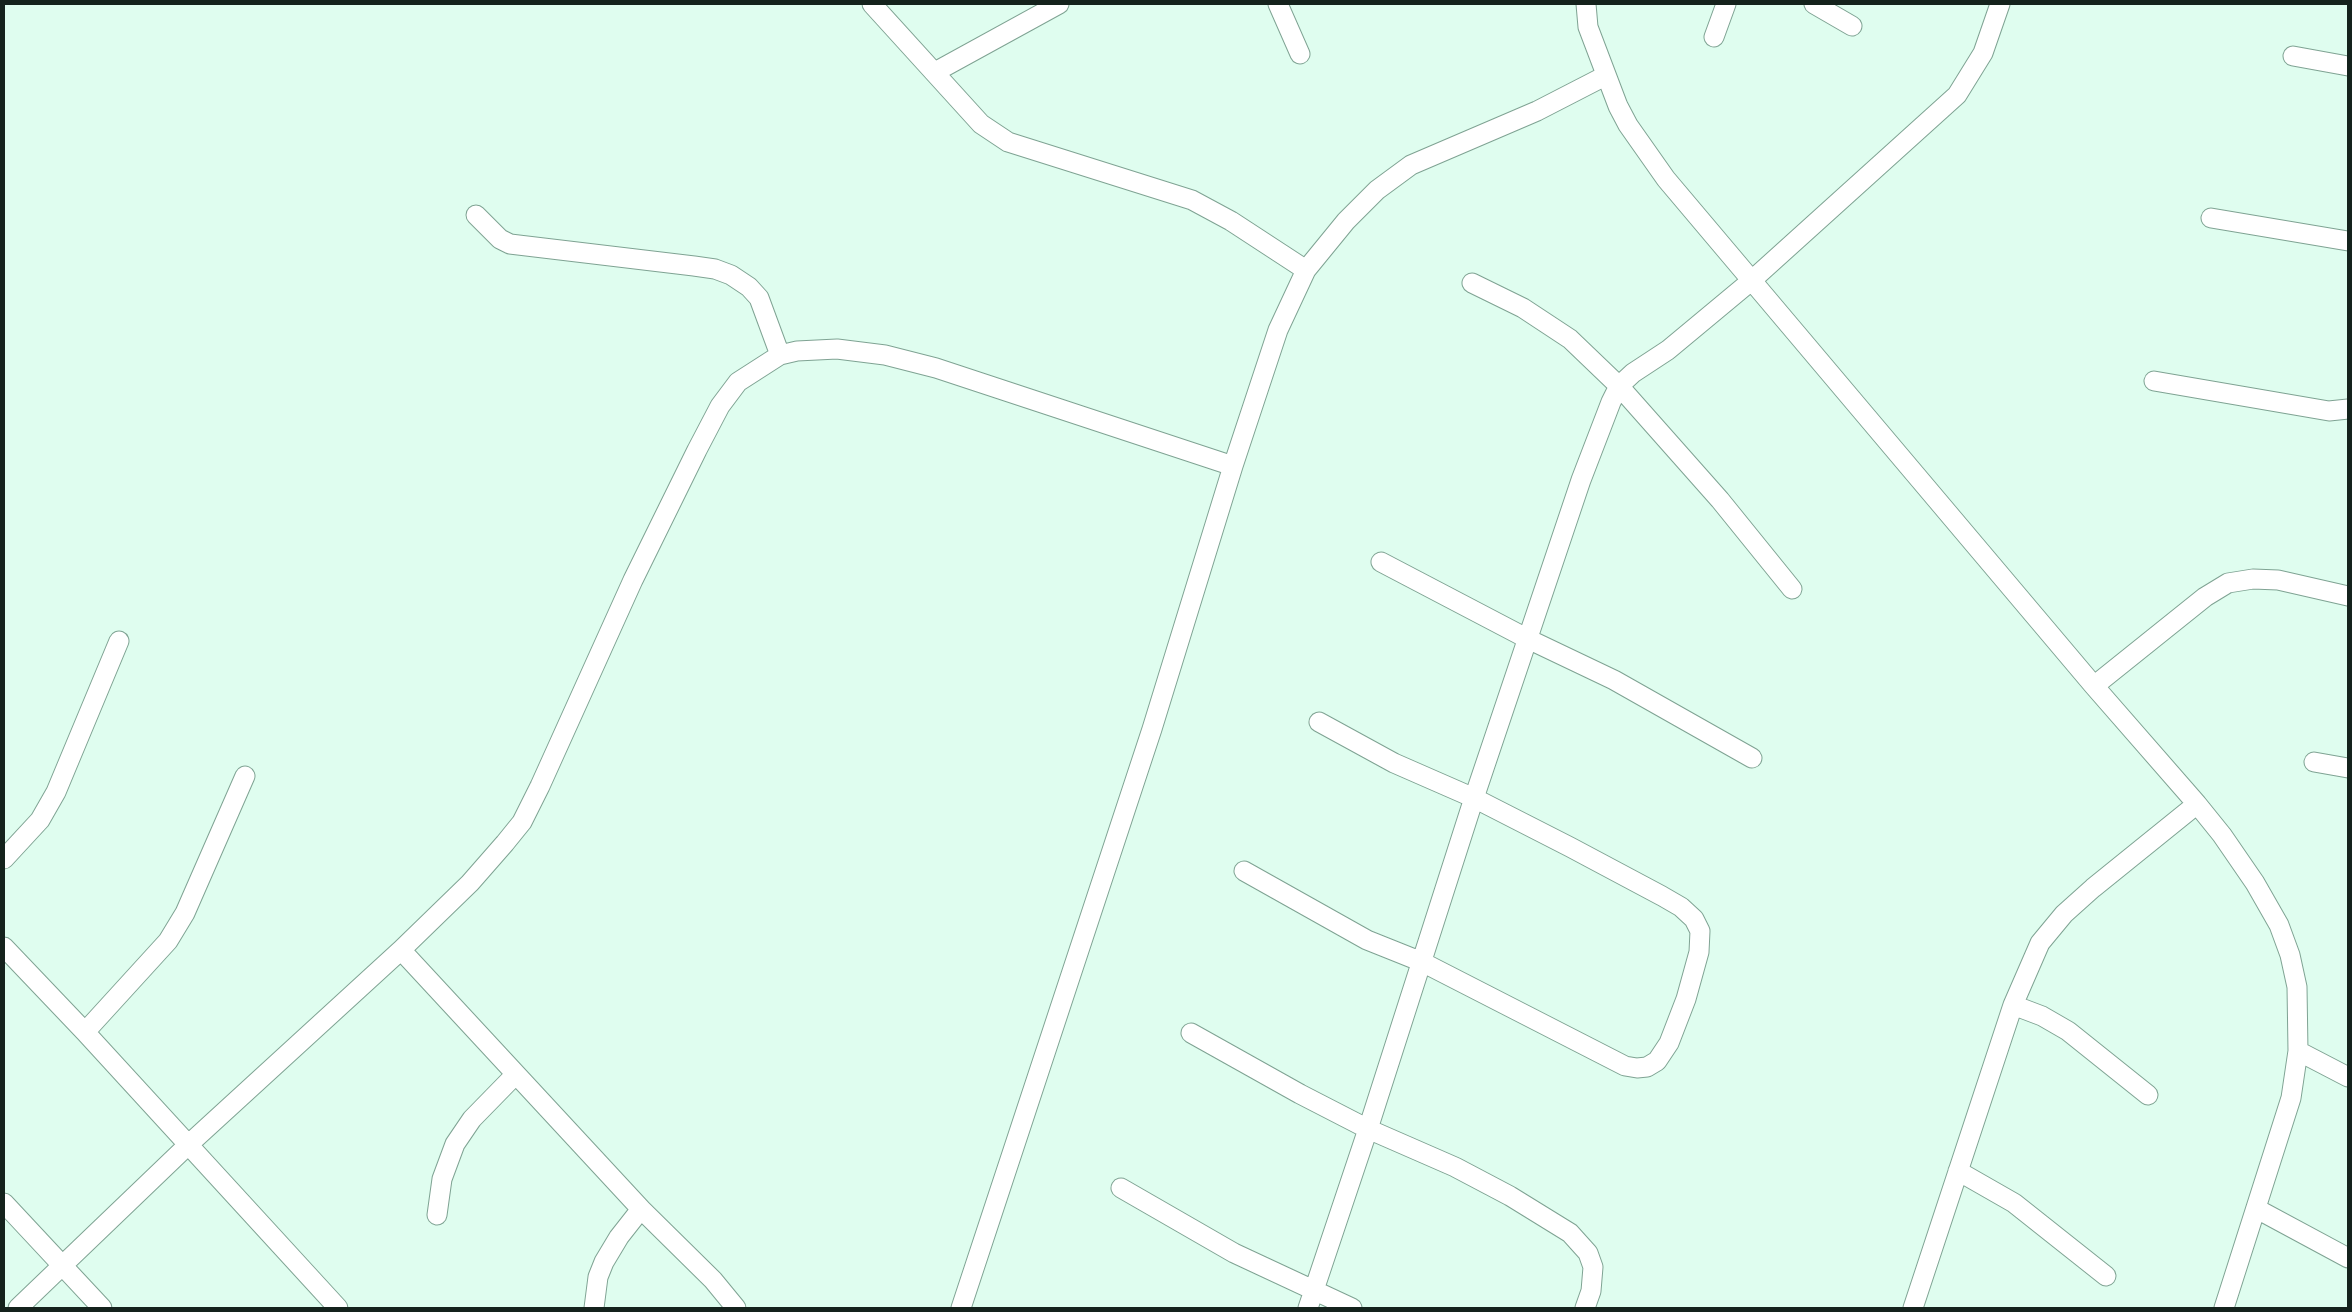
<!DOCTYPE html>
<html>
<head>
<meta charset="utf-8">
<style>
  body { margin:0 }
  #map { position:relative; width:2352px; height:1312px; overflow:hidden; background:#dffdef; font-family:Figtree,sans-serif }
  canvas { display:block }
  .frame { position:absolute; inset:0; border:5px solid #14221c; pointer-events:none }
</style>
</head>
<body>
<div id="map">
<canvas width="2352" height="1312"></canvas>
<div class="frame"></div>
</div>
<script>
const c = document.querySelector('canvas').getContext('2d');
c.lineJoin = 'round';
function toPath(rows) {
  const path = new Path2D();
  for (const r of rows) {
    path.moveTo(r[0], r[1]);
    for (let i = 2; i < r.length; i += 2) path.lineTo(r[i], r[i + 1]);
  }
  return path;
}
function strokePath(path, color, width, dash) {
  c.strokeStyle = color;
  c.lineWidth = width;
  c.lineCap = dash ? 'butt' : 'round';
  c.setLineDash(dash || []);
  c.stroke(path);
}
const minor = toPath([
  [872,4,981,124,1008,142,1192,200,1231,221,1306,270],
  [1278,4,1300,54],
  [1586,4,1588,27,1618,106,1628,125,1666,179,2094,686,2197,804,2222,835,2255,883,2279,925,2290,955,2297,987,2298,1051,2291,1098,2224,1308],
  [1814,4,1852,26],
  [1714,37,1726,4],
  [2293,56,2348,66],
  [935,72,1059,4],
  [476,215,500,239,510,244,694,266,715,269,731,275,749,287,759,298,780,355],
  [2211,218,2348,241],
  [1472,283,1523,308,1570,339,1619,386,1720,500,1792,589],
  [2154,381,2329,411,2348,409],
  [1381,562,1528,639,1614,680,1752,758],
  [2094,686,2205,597,2228,583,2253,579,2278,580,2348,596],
  [2314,762,2348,768],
  [4,859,40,820,56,792,119,641],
  [1244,871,1367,940,1422,962,1625,1066,1637,1068,1647,1067,1657,1061,1669,1043,1686,999,1699,952,1700,931,1694,919,1681,907,1662,896,1570,847,1474,798,1394,763,1319,722],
  [4,947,85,1032,338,1308],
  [401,950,641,1209,619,1237,604,1262,598,1277,594,1308],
  [2013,1005,2042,1016,2068,1031,2148,1095],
  [85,1032,168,941,185,913,245,776],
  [1191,1033,1300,1094,1368,1129,1455,1167,1510,1196,1570,1233,1588,1253,1593,1267,1591,1291,1585,1308],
  [2298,1051,2348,1077],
  [1958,1171,2014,1203,2106,1276],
  [1121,1188,1234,1253,1352,1308],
  [4,1203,102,1308],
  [641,1209,713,1280,736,1308],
  [2257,1209,2348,1258],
  [437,1215,442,1179,455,1144,472,1119,516,1074],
  [18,1308,188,1145,401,950,470,883,505,843,522,822,540,786,633,580,697,450,720,406,738,382,780,355,797,351,837,349,885,355,936,368,1233,466],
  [961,1308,1152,729,1233,466,1278,330,1306,270,1346,221,1377,190,1411,165,1537,111,1605,76],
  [1308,1308,1368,1129,1474,798,1581,480,1611,402,1619,386,1633,373,1668,350,1751,281,1957,95,1983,53,2000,4],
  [1913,1308,2013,1005,2040,943,2064,914,2093,888,2197,804]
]);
strokePath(minor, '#7fa393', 21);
strokePath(minor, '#fff', 19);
</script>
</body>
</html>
